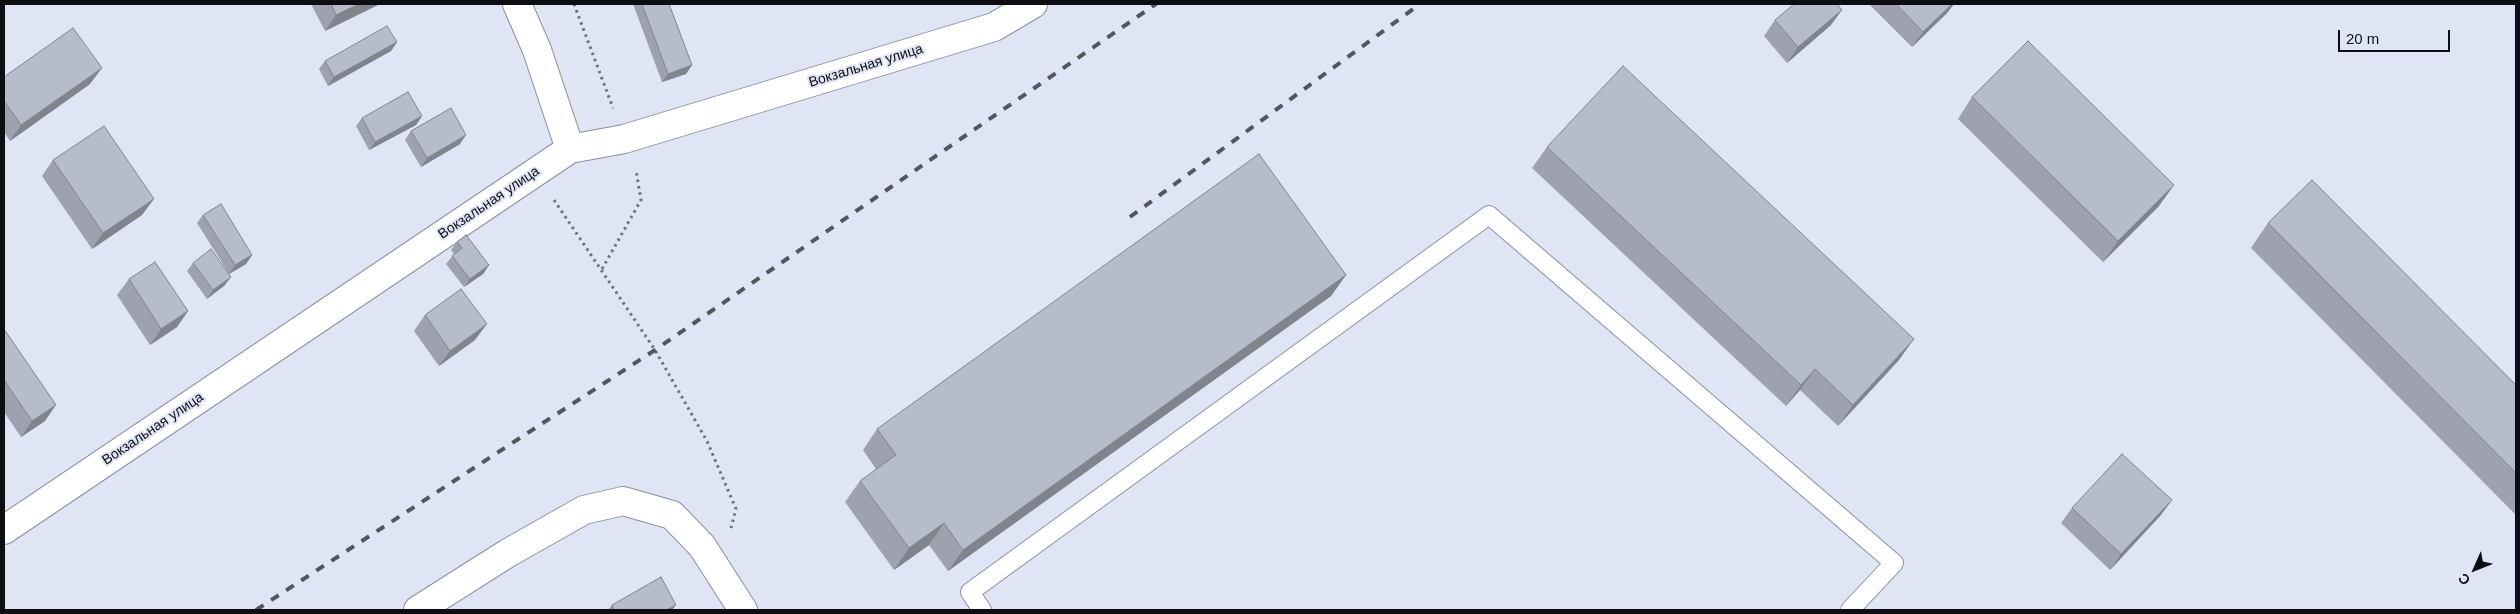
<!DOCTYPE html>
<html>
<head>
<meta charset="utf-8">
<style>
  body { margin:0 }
  #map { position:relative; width:2520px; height:614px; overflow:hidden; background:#dfe5f4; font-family:Arial,sans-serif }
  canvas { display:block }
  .frame { position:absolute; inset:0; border:5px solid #0c0e13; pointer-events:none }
  .north { position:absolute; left:2450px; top:544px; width:50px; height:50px; -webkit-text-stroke:4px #dfe5f4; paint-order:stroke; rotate:226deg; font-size:14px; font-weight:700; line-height:20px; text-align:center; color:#0c0e13 }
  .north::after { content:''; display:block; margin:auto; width:18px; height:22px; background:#0c0e13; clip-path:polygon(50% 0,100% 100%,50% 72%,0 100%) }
  .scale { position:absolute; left:2338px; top:30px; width:112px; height:22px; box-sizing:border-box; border:2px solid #0c0e13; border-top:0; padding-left:6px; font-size:15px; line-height:18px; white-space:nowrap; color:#0c0e13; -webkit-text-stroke:4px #dfe5f4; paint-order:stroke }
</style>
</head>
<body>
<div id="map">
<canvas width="2520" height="614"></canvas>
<div class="frame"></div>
<div class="north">С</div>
<div class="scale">20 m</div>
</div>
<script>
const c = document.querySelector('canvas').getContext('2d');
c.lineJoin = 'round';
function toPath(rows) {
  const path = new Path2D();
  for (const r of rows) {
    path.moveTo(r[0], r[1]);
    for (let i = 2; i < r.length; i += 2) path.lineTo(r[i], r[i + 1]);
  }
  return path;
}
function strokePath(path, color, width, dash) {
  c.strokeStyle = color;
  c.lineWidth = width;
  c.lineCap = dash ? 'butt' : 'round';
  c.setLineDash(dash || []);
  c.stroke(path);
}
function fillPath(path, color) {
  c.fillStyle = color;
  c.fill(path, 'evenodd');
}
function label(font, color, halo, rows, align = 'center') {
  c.font = font + ' Arial,sans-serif';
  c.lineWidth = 4;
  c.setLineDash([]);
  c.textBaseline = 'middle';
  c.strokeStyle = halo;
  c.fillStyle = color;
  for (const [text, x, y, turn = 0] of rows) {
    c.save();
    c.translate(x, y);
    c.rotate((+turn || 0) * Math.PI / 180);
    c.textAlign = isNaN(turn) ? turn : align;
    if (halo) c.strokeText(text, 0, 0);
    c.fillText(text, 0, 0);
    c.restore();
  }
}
const service = toPath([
  [982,610,970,592,1489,215,1894,563,1850,610]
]);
const minor = toPath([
  [517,4,537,50,570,149],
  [4,530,570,149,624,139,994,27,1033,4],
  [418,610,508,553,584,510,623,501,672,515,702,546,743,610]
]);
strokePath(service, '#8a909e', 20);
strokePath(minor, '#8a909e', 30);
strokePath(toPath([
  [574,4,613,108],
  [554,200,655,350,707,441,736,509,731,528],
  [602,269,641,200,636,170]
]), '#6e717b', 3, [2.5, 4]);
strokePath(service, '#fff', 18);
strokePath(minor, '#fff', 28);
strokePath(toPath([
  [1130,217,1420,4],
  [256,610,655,350,1156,4]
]), '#53565f', 4, [9, 9]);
fillPath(toPath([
  [311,4,380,4,325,31],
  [633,4,669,4,692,65,686,74,662,82],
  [1869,4,1954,4,1947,13,1912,47],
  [1775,20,1831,25,1787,63,1764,36],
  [397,42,391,51,328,86,319,69,325,61],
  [4,77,90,84,10,141,4,132],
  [1972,97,2159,206,2103,262,1958,119],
  [422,116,416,125,369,150,356,126,362,118],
  [411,131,460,144,421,167,405,140],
  [1547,147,1899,360,1838,426,1800,390,1786,406,1532,168],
  [53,160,142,215,92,249,42,176],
  [203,215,252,255,246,264,229,274,225,285,207,299,187,271,193,263,228,272,197,223],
  [2268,223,2516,385,2516,515,2251,248],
  [457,242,489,265,483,274,464,287,446,264,454,254,451,250],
  [1346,275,1331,296,948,571,929,545,894,570,845,502,860,481,876,469,863,450,877,429],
  [129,279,188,311,177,327,150,345,117,295],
  [425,315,475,340,439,366,414,331],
  [4,329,45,421,21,437,4,412],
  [2172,500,2160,516,2110,570,2061,523,2072,508],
  [612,605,672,610,608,610]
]), '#9da2ae');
fillPath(toPath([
  [359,4,380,4,325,31,336,15],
  [1952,4,1954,4,1947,13,1912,47,1923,32],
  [1842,10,1831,25,1787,63,1798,47],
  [397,42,391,51,328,86,334,77],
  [692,65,686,74,662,82,668,74],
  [102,68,90,84,10,141,21,125],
  [422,116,416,125,369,150,375,142],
  [466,135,460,144,421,167,427,158],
  [2174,185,2159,206,2103,262,2118,241],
  [154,199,142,215,92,249,103,233],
  [252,255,246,264,229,274,235,265],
  [489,265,483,274,464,287,470,279],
  [1346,275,1331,296,948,571,963,550],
  [231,277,225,285,207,299,213,290],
  [188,311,177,327,150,345,161,329],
  [487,324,475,340,439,366,450,351],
  [1914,339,1899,360,1838,426,1853,405],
  [1815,369,1800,390,1786,406,1801,385],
  [56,405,45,421,21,437,32,421],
  [2172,500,2160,516,2110,570,2121,554],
  [944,523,929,545,894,570,909,548],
  [676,605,672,610,666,610]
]), '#7f848d');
const building = toPath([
  [331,4,359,4,336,15,331,4],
  [642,4,669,4,692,65,668,74,642,4],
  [1794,4,1837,4,1842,10,1798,47,1775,20,1794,4],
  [1896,4,1952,4,1923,32,1896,4],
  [387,26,397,42,334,77,325,61,387,26],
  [73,28,102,68,21,125,4,101,4,77,73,28],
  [2028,41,2174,185,2118,241,1972,97,2028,41],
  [1623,66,1914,339,1853,405,1815,369,1801,385,1547,147,1623,66],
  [408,92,422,116,375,142,362,118,408,92],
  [451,108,466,135,427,158,411,131,451,108],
  [104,126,154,199,103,233,53,160,104,126],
  [1259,154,1346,275,963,550,944,523,909,548,860,481,896,455,877,429,1259,154],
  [2312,180,2516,385,2516,473,2268,223,2312,180],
  [221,204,252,255,235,265,203,215,221,204],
  [466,235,489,265,470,279,452,256,462,248,457,242,466,235],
  [211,249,231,277,213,290,193,263,211,249],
  [155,262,188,311,161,329,129,279,155,262],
  [461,289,487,324,450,351,425,315,461,289],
  [4,329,56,405,32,421,4,380,4,329],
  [2122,454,2172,500,2121,554,2072,508,2122,454],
  [661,577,676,605,666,610,614,610,612,605,661,577]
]);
fillPath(building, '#b6bcca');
strokePath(building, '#7f848d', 1);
label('14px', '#0c0e13', '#dfe5f4', [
  ["Вокзальная улица",866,66,-17],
  ["Вокзальная улица",489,203,-34],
  ["Вокзальная улица",153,429,-34]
]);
</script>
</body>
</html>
